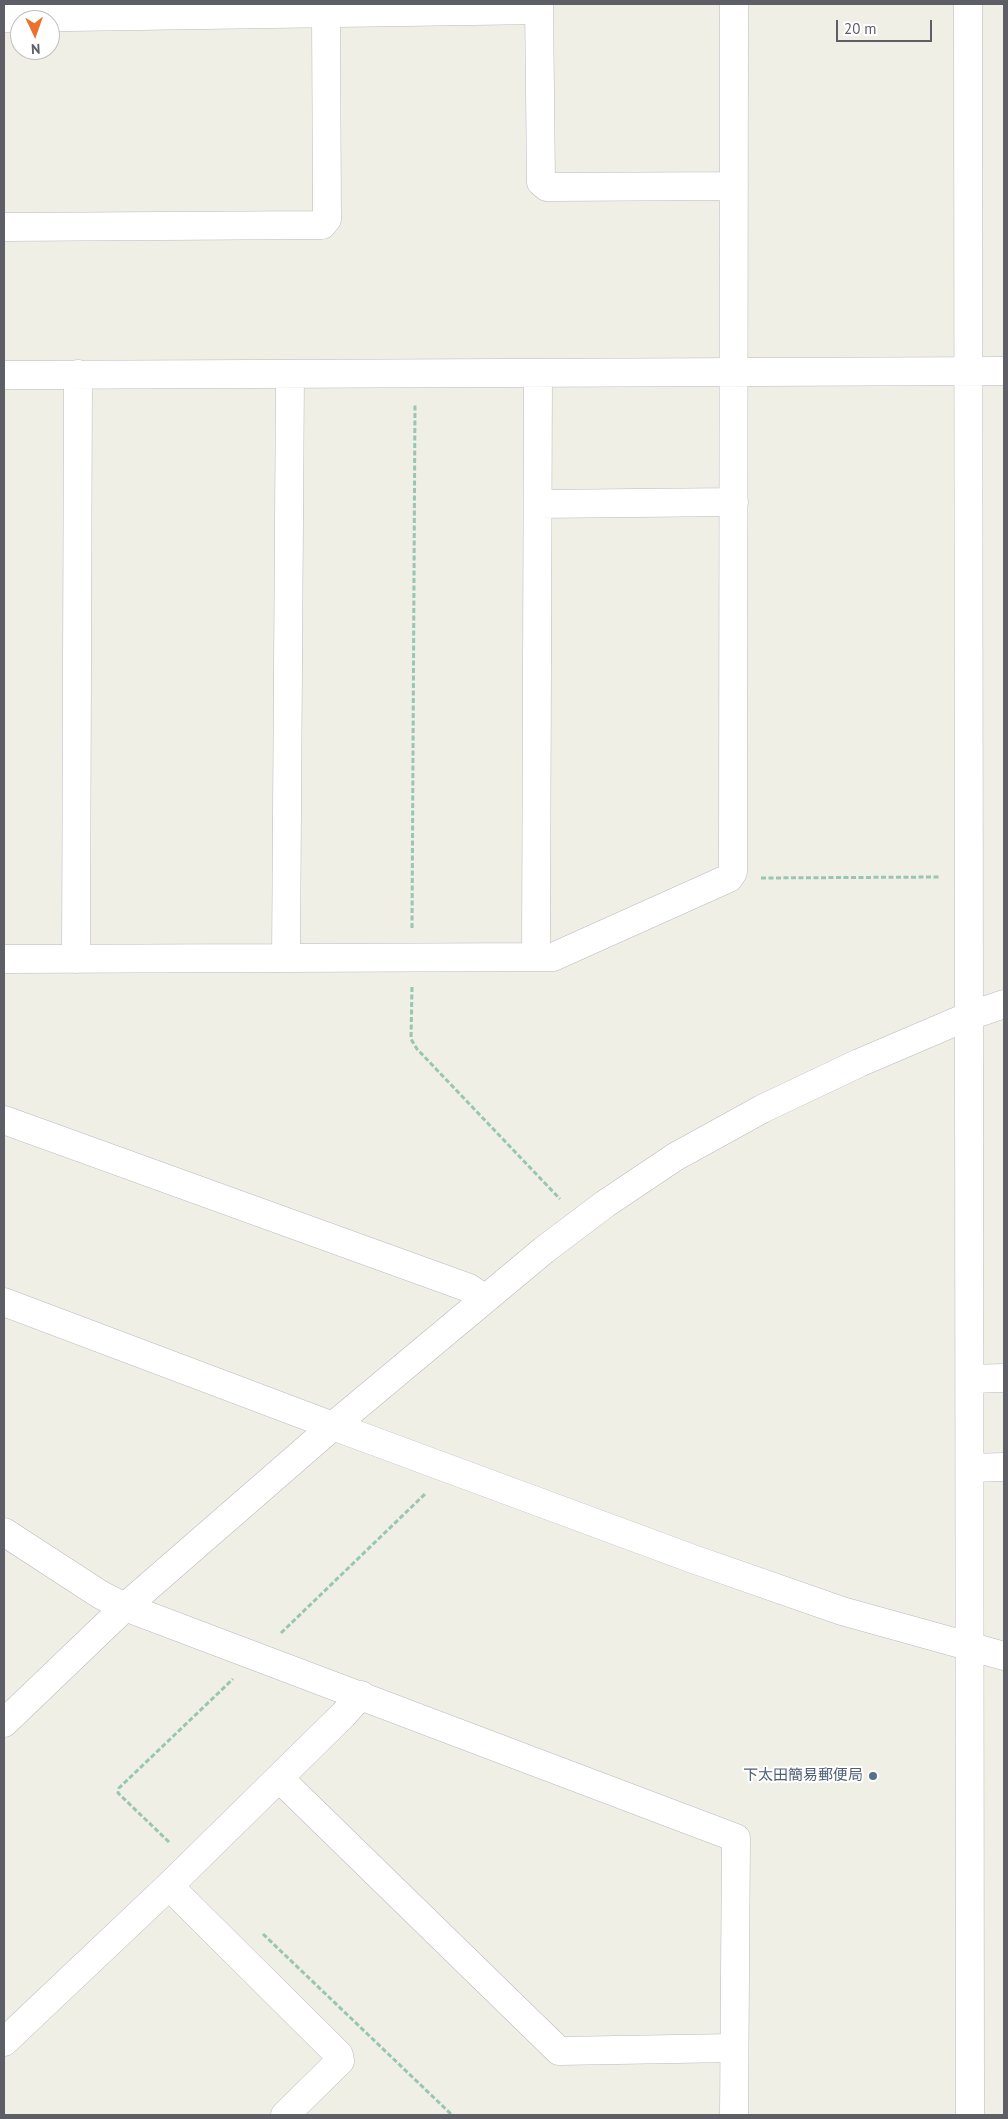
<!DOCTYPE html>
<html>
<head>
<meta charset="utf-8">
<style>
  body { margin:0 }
  #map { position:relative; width:1008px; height:2119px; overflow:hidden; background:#efefe5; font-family:"PT Sans",sans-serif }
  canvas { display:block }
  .frame { position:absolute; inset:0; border:5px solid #5d5e66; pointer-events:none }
  .north { position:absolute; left:10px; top:10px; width:50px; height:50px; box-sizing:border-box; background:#fff; border:1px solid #bebfc2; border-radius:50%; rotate:177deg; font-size:14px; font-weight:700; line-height:20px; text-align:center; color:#5d5e66 }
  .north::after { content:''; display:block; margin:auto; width:18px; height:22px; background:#ed712e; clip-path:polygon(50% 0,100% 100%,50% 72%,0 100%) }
  .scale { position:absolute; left:836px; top:20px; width:96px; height:22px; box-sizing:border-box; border:2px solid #5d5e66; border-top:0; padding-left:6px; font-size:15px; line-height:18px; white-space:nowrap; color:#5d5e66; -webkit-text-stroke:4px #fff; paint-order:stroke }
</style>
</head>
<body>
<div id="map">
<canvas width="1008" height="2119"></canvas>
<div class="frame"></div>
<div class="north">N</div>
<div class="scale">20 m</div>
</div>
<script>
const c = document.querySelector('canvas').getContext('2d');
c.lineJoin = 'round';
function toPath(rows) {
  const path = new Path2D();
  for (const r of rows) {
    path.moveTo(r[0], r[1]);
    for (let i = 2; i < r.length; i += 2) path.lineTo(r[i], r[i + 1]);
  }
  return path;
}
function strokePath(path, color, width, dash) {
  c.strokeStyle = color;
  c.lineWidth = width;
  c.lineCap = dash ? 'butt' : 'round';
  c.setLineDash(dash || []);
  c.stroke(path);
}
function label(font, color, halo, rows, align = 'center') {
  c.font = font + ' "PT Sans","Noto Sans JP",sans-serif';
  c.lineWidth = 4;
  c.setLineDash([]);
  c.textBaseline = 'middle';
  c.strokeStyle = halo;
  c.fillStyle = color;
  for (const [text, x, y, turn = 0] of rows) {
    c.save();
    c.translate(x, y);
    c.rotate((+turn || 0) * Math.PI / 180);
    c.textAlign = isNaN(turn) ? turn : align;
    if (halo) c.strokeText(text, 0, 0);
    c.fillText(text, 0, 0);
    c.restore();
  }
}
const minor = toPath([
  [539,4,541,182,547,187,734,186],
  [968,4,970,2115],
  [4,18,539,10],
  [4,227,322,225,327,219,326,14],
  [4,375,1004,371],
  [538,504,734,502],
  [536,956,538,374],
  [286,958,290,375],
  [4,959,553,957,729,878,733,872,734,4],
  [76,959,78,374],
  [4,1120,469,1288,485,1299],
  [4,1302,333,1426,544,1250,605,1204,675,1157,762,1109,859,1063,969,1016,1004,1004],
  [970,1379,1004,1378],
  [970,1468,1004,1467],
  [4,1532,101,1595,125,1607,736,1838,734,2115],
  [4,1723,125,1607,333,1426,693,1559,842,1611,1004,1656],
  [279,1778,559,2051,734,2048],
  [169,1886,339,2055,340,2061,285,2115],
  [4,2042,169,1886,343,1715,361,1695]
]);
strokePath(minor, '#babbc1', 29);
strokePath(toPath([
  [761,878,940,877],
  [412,928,415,404],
  [412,987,411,1039,417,1049,560,1199],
  [281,1633,426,1493],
  [169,1842,118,1793,119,1788,233,1679],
  [263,1934,452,2115]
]), '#99c6b2', 3, [5, 2.5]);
strokePath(minor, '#fff', 28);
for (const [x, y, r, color] of [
  [873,1776,5,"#5c6f8a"]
]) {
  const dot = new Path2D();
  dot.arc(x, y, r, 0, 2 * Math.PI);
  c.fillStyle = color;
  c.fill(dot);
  strokePath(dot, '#fff', 2);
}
label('15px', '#4e5e75', '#fff', [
  ["下太田簡易郵便局",863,1776]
], 'right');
</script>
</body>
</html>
